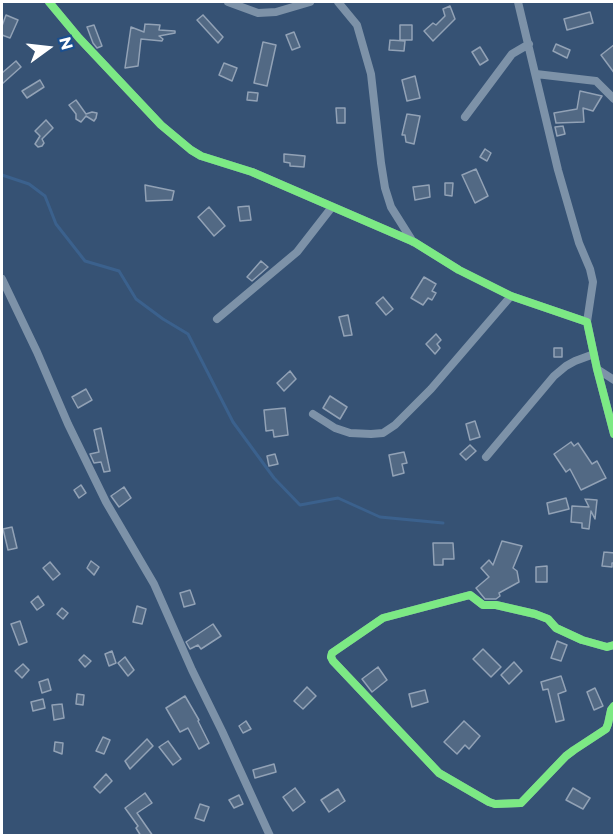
<!DOCTYPE html>
<html>
<head>
<meta charset="utf-8">
<style>
  body { margin:0 }
  #map { position:relative; width:616px; height:837px; overflow:hidden; background:#365274; font-family:Montserrat,sans-serif }
  canvas { display:block }
  .frame { position:absolute; inset:0; border:3px solid #fff; pointer-events:none }
  .north { position:absolute; left:18px; top:18px; width:60px; height:60px; -webkit-text-stroke:4px #1b4f8f; paint-order:stroke; rotate:75deg; font-size:16px; font-weight:700; line-height:24px; text-align:center; color:#fff }
  .north::after { content:''; display:block; margin:auto; width:21px; height:27px; background:#fff; clip-path:polygon(50% 0,100% 100%,50% 72%,0 100%) }
</style>
</head>
<body>
<div id="map">
<canvas width="616" height="837"></canvas>
<div class="frame"></div>
<div class="north">N</div>
</div>
<script>
const c = document.querySelector('canvas').getContext('2d');
c.lineJoin = 'round';
function toPath(rows) {
  const path = new Path2D();
  for (const r of rows) {
    path.moveTo(r[0], r[1]);
    for (let i = 2; i < r.length; i += 2) path.lineTo(r[i], r[i + 1]);
  }
  return path;
}
function strokePath(path, color, width, dash) {
  c.strokeStyle = color;
  c.lineWidth = width;
  c.lineCap = dash ? 'butt' : 'round';
  c.setLineDash(dash || []);
  c.stroke(path);
}
function fillPath(path, color) {
  c.fillStyle = color;
  c.fill(path, 'evenodd');
}
strokePath(toPath([
  [2,175,29,184,45,196,56,224,85,261,119,271,136,299,163,319,188,334,233,422,274,478,300,505,338,498,380,517,443,523]
]), '#3b618d', 3);
const building = toPath([
  [450,6,455,19,433,41,424,31,433,23,436,25,445,16,443,9,450,6],
  [590,12,593,23,567,30,564,19,590,12],
  [6,15,18,20,10,38,2,35,2,26,6,15],
  [203,15,223,37,218,43,197,20,203,15],
  [145,24,160,25,159,30,175,31,175,33,159,36,163,39,162,41,141,39,138,66,125,68,131,27,144,32,145,24],
  [94,25,102,46,97,48,93,43,87,27,94,25],
  [400,25,412,25,412,40,400,40,400,25],
  [294,32,300,47,292,50,286,35,294,32],
  [390,40,405,41,404,51,389,50,390,40],
  [263,42,276,45,267,86,254,83,263,42],
  [556,44,570,50,567,58,553,51,556,44],
  [615,44,615,74,601,55,615,44],
  [480,47,488,60,480,65,472,52,480,47],
  [16,61,21,67,2,84,2,73,16,61],
  [224,63,237,68,232,81,219,75,224,63],
  [415,76,420,98,407,101,402,80,415,76],
  [40,80,44,87,27,98,22,91,40,80],
  [580,91,602,96,593,111,583,108,584,122,556,123,554,113,577,109,580,91],
  [248,92,258,93,257,101,247,100,248,92],
  [76,100,86,114,92,112,97,113,96,118,94,121,86,116,81,122,76,119,76,114,69,105,76,100],
  [336,108,345,108,345,123,337,123,336,108],
  [407,114,420,116,414,144,406,142,405,135,402,135,407,114],
  [46,120,53,128,42,139,44,143,42,146,38,147,35,144,40,136,35,131,46,120],
  [563,126,565,134,557,136,555,127,563,126],
  [485,149,491,153,487,161,480,157,485,149],
  [284,154,305,156,304,167,290,166,290,163,284,162,284,154],
  [476,169,488,196,475,203,462,175,476,169],
  [445,183,453,183,452,196,445,195,445,183],
  [145,185,174,191,172,200,146,201,145,185],
  [429,185,430,197,415,200,413,187,429,185],
  [249,206,251,220,240,221,238,207,249,206],
  [209,207,225,226,214,236,198,217,209,207],
  [261,261,268,267,252,281,247,277,261,261],
  [424,277,436,284,432,291,436,293,432,300,428,298,423,305,411,298,424,277],
  [383,297,393,309,386,315,376,303,383,297],
  [348,315,352,335,344,336,339,317,348,315],
  [436,334,441,340,437,344,440,348,435,354,426,344,436,334],
  [554,348,562,348,562,357,554,357,554,348],
  [290,371,296,379,284,391,277,383,290,371],
  [86,389,92,400,78,408,72,397,86,389],
  [330,396,347,407,340,419,323,408,330,396],
  [285,408,288,435,274,437,273,430,266,431,264,410,285,408],
  [475,421,480,437,470,440,466,424,475,421],
  [101,428,110,471,104,472,101,462,94,463,90,454,99,452,94,430,101,428],
  [571,442,574,446,578,443,592,464,597,461,606,478,581,490,570,469,566,472,554,454,571,442],
  [470,445,476,451,466,460,460,454,470,445],
  [404,452,407,463,402,464,404,473,393,476,389,455,404,452],
  [275,454,278,464,269,466,267,456,275,454],
  [81,485,86,493,79,498,74,490,81,485],
  [124,487,131,498,119,507,111,496,124,487],
  [566,498,569,509,549,514,547,503,566,498],
  [585,499,597,500,595,519,591,511,589,529,582,528,582,523,571,522,572,506,589,507,585,499],
  [12,527,17,548,8,550,3,529,12,527],
  [502,541,522,546,513,568,517,571,519,582,499,593,500,596,496,599,485,599,476,588,489,577,481,568,489,560,493,565,502,541],
  [433,543,453,543,454,559,443,559,443,565,434,565,433,543],
  [604,552,615,553,615,563,612,563,612,567,602,566,604,552],
  [91,561,99,567,94,575,87,568,91,561],
  [50,562,60,574,53,580,43,568,50,562],
  [547,566,547,582,536,582,536,567,547,566],
  [190,590,195,604,184,607,180,593,190,590],
  [38,596,44,605,37,610,31,602,38,596],
  [137,606,146,609,142,624,133,622,137,606],
  [62,608,68,613,63,619,57,614,62,608],
  [20,621,27,642,19,645,11,624,20,621],
  [213,624,221,636,201,649,198,645,190,649,186,642,213,624],
  [557,641,567,645,561,661,551,658,557,641],
  [483,649,501,667,491,677,473,659,483,649],
  [112,651,116,663,109,666,105,654,112,651],
  [84,655,91,661,85,667,79,660,84,655],
  [125,657,134,670,128,676,118,663,125,657],
  [514,662,522,671,509,684,501,675,514,662],
  [23,664,29,670,22,678,15,671,23,664],
  [378,667,387,680,372,692,362,679,378,667],
  [561,676,566,691,558,694,564,720,556,722,548,689,543,690,541,682,561,676],
  [48,679,51,690,42,693,39,682,48,679],
  [307,687,316,696,303,709,294,701,307,687],
  [595,688,603,706,594,710,587,692,595,688],
  [425,690,428,702,412,707,409,694,425,690],
  [77,694,84,695,83,705,76,704,77,694],
  [185,696,199,720,198,721,209,743,199,749,188,728,180,732,166,708,185,696],
  [43,699,45,708,33,711,31,702,43,699],
  [62,704,64,718,54,720,52,705,62,704],
  [246,721,251,729,243,733,239,726,246,721],
  [464,721,480,736,469,749,465,745,457,754,444,742,464,721],
  [103,737,110,740,104,754,96,751,103,737],
  [147,739,153,746,130,769,125,761,147,739],
  [168,741,181,759,173,765,159,747,168,741],
  [55,742,63,743,62,754,54,751,55,742],
  [274,764,276,772,255,778,253,770,274,764],
  [106,774,112,781,100,793,94,787,106,774],
  [295,788,305,802,293,811,283,797,295,788],
  [573,788,590,798,583,809,566,800,573,788],
  [338,789,345,801,329,812,321,800,338,789],
  [145,793,152,803,137,813,153,836,141,836,136,828,138,826,125,808,145,793],
  [239,795,243,804,234,808,229,800,239,795],
  [200,804,209,807,204,821,195,818,200,804]
]);
fillPath(building, '#526984');
strokePath(building, '#92a2b6', 1.5);
strokePath(toPath([
  [49,2,79,38,161,125,191,150,201,156,252,172,414,242,459,270,511,296,587,322,597,369,614,434],
  [228,2,258,13,276,12,310,2],
  [338,2,357,25,371,74,381,163,385,188,391,207,413,242],
  [518,2,558,170,579,243,590,269,593,282,587,322],
  [536,74,596,81,614,99],
  [465,117,512,54,529,44],
  [2,279,37,352,68,424,106,502,154,584,192,670,222,731,270,836],
  [217,319,297,252,332,207],
  [597,369,614,380],
  [313,414,335,428,350,433,371,434,383,433,395,425,431,389,511,296],
  [486,457,554,376,566,366,575,361,594,354],
  [614,645,607,647,582,640,556,628,548,619,535,614,496,605,483,605,470,595,383,618,332,653,331,657,333,661,439,773,489,802,495,804,521,803,566,756,574,750,606,729,608,724,611,710,614,706]
]), '#7d92a8', 8);
strokePath(toPath([
  [49,2,79,38,161,125,191,150,201,156,252,172,414,242,459,270,511,296,587,322,597,369,614,434],
  [614,645,607,647,582,640,556,628,548,619,535,614,496,605,483,605,470,595,383,618,332,653,331,657,333,661,439,773,489,802,495,804,521,803,566,756,574,750,606,729,608,724,611,710,614,706]
]), '#7ce984', 8);
</script>
</body>
</html>
